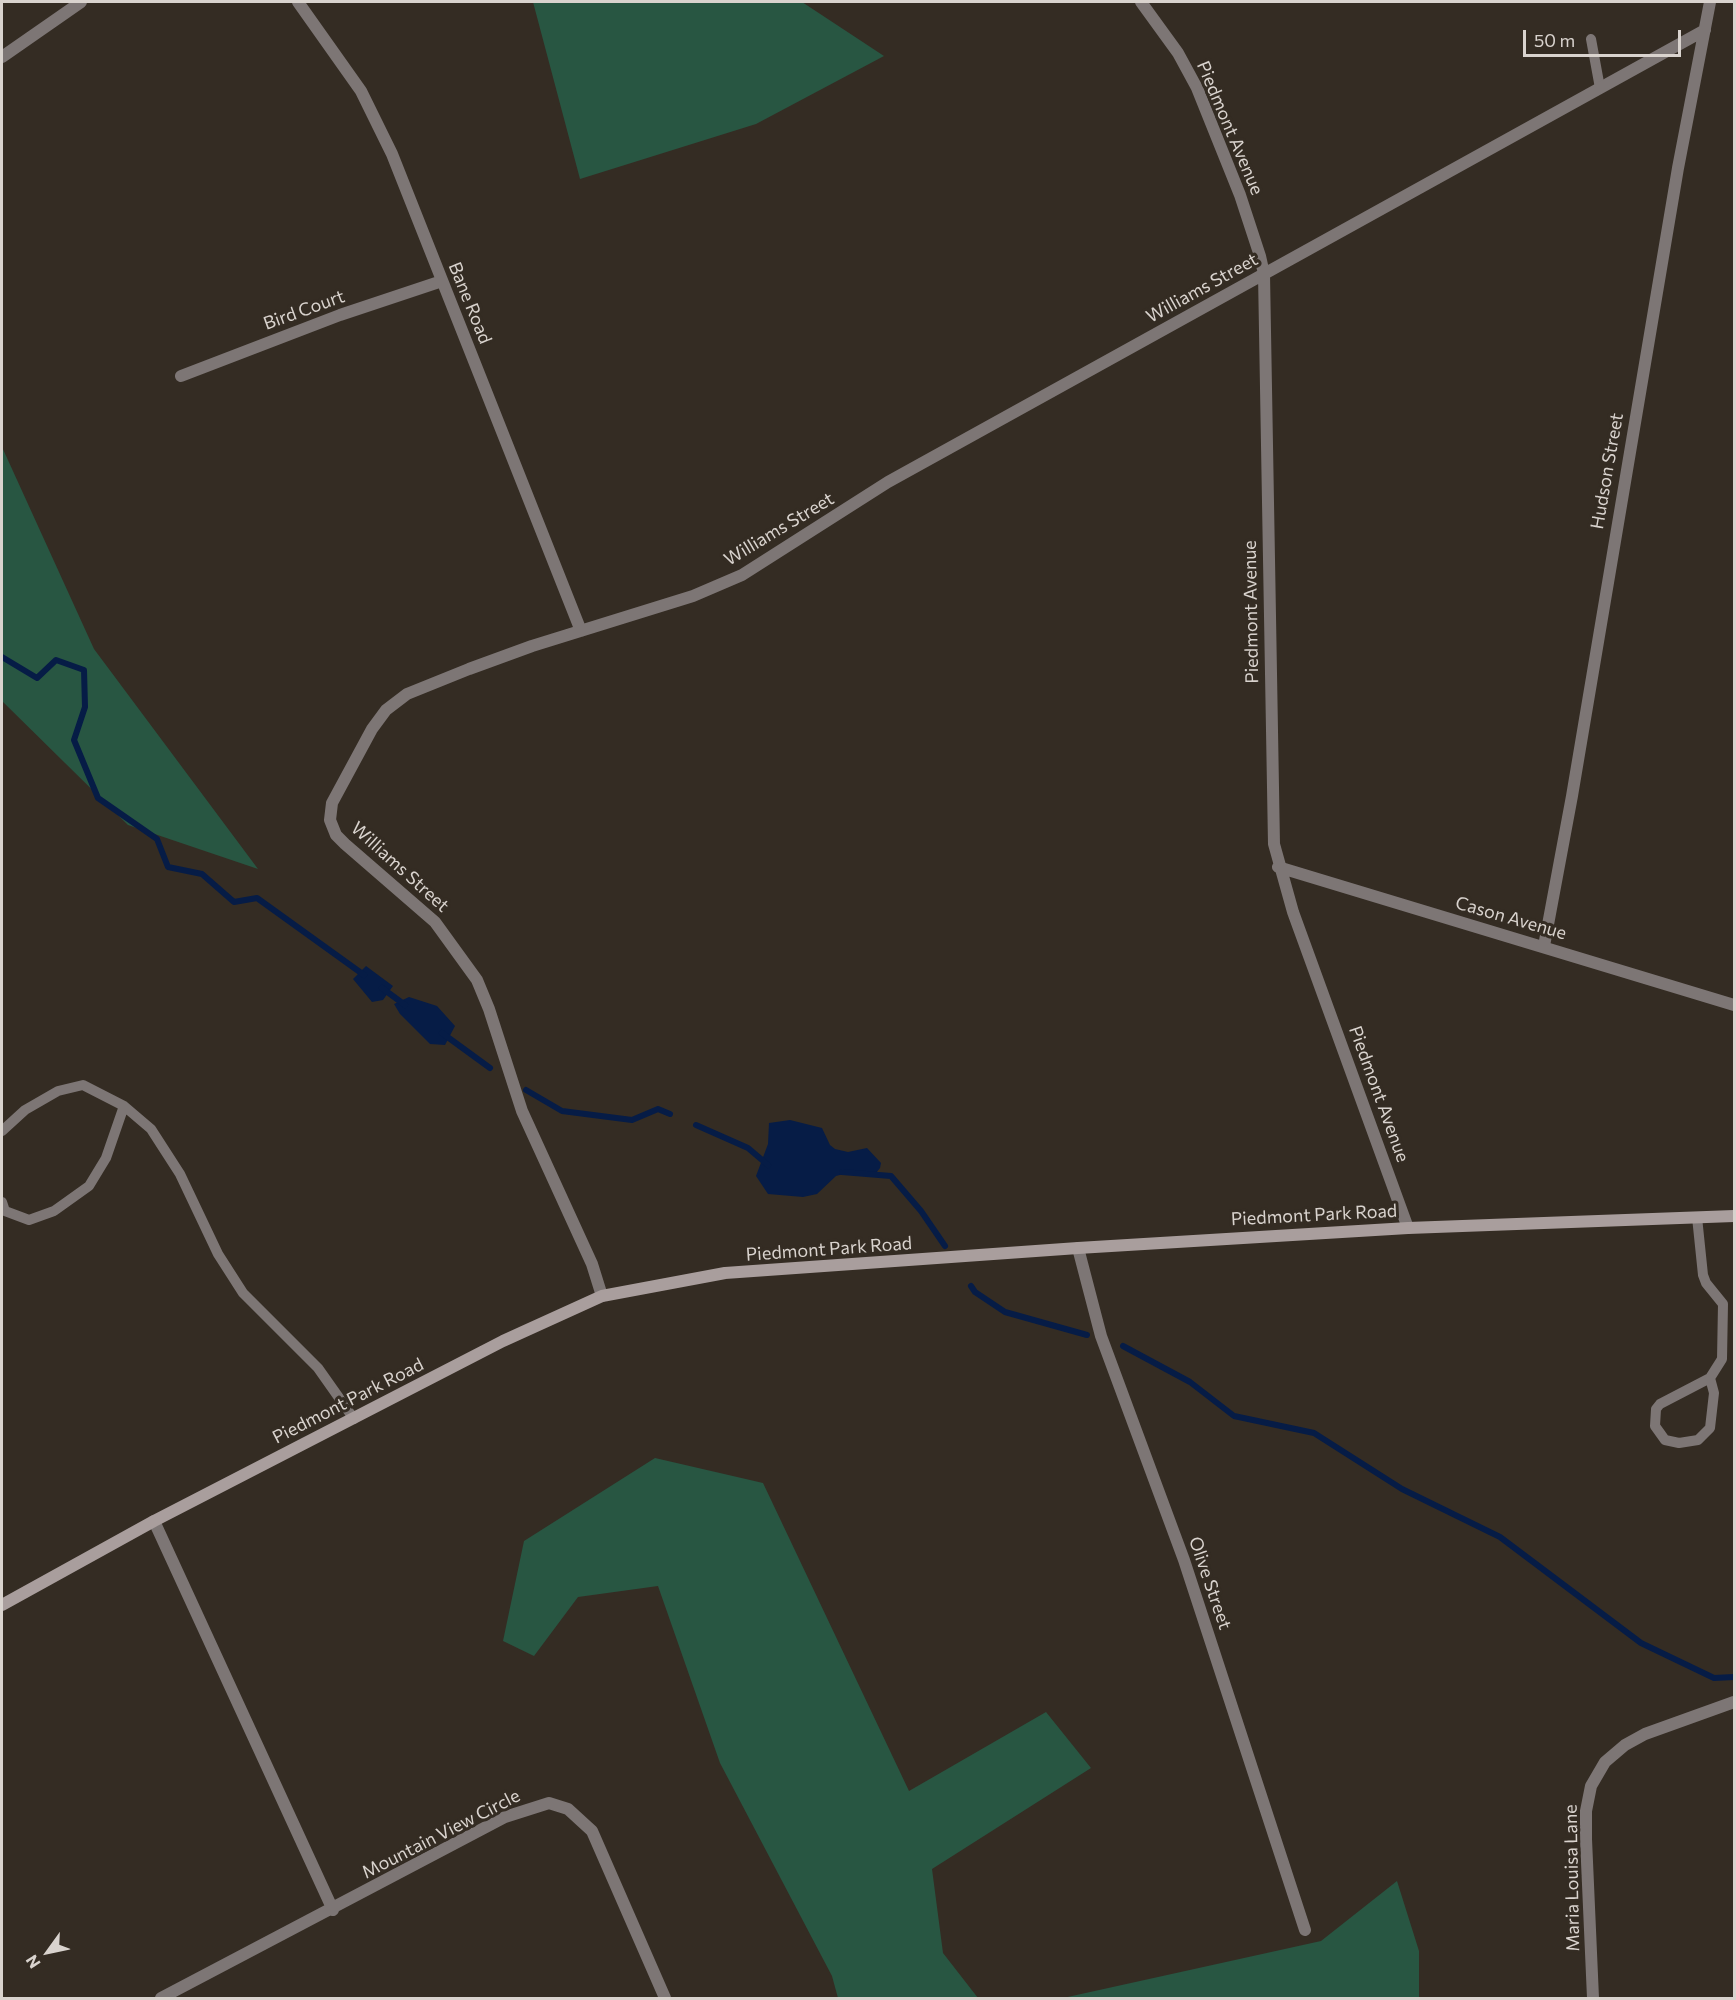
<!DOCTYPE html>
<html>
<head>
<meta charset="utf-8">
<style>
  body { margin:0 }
  #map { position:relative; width:1736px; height:2000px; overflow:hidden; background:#342c23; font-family:Commissioner,sans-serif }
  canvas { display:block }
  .frame { position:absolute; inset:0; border:3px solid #d9d3ce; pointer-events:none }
  .north { position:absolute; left:18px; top:1922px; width:60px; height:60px; -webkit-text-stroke:4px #342c23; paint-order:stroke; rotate:237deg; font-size:16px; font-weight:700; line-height:24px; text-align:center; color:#d9d3ce }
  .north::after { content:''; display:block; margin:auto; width:21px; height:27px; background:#d9d3ce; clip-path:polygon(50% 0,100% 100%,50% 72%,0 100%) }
  .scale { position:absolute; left:1523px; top:30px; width:158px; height:27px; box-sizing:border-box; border:3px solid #d9d3ce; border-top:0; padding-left:8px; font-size:18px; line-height:21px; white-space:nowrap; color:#d9d3ce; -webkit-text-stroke:4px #342c23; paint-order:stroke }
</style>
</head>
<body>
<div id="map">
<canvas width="1736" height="2000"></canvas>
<div class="frame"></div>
<div class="north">N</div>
<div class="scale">50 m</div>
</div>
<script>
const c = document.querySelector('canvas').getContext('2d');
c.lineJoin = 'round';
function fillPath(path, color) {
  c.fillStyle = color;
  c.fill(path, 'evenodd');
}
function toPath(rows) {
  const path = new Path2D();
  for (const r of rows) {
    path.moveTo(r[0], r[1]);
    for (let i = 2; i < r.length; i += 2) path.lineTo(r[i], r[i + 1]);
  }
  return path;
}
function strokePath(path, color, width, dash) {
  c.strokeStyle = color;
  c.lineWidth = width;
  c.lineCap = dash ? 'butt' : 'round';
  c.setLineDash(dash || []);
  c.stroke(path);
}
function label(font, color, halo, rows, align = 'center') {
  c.font = font + ' Commissioner,sans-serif';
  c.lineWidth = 6;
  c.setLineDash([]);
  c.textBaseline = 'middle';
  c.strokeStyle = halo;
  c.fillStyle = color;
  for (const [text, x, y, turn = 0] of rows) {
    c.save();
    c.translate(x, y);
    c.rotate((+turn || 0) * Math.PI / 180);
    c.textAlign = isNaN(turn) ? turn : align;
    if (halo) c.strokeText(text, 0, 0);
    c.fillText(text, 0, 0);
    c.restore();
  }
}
fillPath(toPath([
  [533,2,802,2,884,56,756,124,580,179],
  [2,447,94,649,258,869,128,825,2,701],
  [655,1458,763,1483,909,1791,1046,1712,1091,1768,932,1869,943,1953,978,1998,838,1998,832,1976,720,1763,658,1586,578,1597,534,1656,503,1641,524,1541],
  [1397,1881,1419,1951,1419,1998,1063,1998,1321,1941]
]), '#285642');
fillPath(toPath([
  [366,966,393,986,383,1000,372,1002,353,979],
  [409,997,437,1006,455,1026,445,1045,430,1044,400,1014,394,1004],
  [790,1120,822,1128,830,1145,835,1149,848,1152,867,1148,881,1163,880,1168,876,1173,851,1172,836,1176,817,1194,803,1197,768,1194,756,1176,768,1144,769,1123]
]), '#061c46');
strokePath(toPath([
  [2,657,37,678,56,660,84,670,85,707,74,740,98,798,157,839,168,867,202,874,234,902,257,898,364,975],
  [382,988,405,1005],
  [442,1033,490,1068],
  [526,1090,562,1111,632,1120,658,1109,670,1114],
  [696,1125,748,1148,768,1165],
  [842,1172,891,1176,921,1211,945,1246],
  [971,1286,975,1292,1005,1312,1087,1335],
  [1123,1346,1190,1382,1234,1416,1314,1433,1402,1489,1500,1537,1641,1643,1714,1678,1734,1677]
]), '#061c46', 6);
strokePath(toPath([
  [1591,39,1600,88],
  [2,1131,25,1110,58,1091,83,1085,124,1106,151,1129,180,1174,218,1254,243,1293,318,1368,354,1419],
  [2,1202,5,1211,29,1220,54,1211,89,1186,106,1158,124,1106],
  [1697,1217,1703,1275,1706,1283,1723,1304,1722,1359,1710,1378,1660,1404,1656,1409,1655,1426,1665,1440,1679,1443,1698,1440,1710,1428,1714,1393,1710,1378]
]), '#7d7675', 10);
strokePath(toPath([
  [298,2,361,91,392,154,581,631],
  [1141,2,1178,53,1197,88,1240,195,1260,256,1264,274,1274,844,1293,912,1408,1228],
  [2,57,81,2],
  [181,376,340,315,442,281],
  [1278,867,1734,1005],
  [1544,946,1572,796,1678,168,1710,2],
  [1078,1248,1101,1336,1184,1560,1305,1930],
  [602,1296,592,1264,522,1111,489,1009,477,980,435,922,345,844,336,835,330,820,332,803,372,729,386,710,407,694,469,669,532,646,693,596,742,575,888,482,1705,30],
  [154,1521,333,1910],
  [161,1998,505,1817,549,1803,568,1809,592,1831,665,1998],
  [1593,1998,1586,1839,1586,1811,1591,1786,1605,1762,1625,1745,1645,1734,1734,1702]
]), '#7d7675', 12);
strokePath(toPath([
  [2,1605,154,1521,503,1341,602,1296,725,1273,1078,1248,1408,1228,1734,1216]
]), '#a99e9d', 12);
label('18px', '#d9d3ce', '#342c23', [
  ["Piedmont Avenue",1230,128,67],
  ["Williams Street",1202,288,-29],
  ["Bane Road",470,303,68],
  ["Bird Court",304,310,-20],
  ["Hudson Street",1607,471,-80],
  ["Williams Street",779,529,-31],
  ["Piedmont Avenue",1251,612,-91],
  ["Williams Street",400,867,42],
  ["Cason Avenue",1511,918,16],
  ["Piedmont Avenue",1379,1094,70],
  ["Piedmont Park Road",1314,1215,-3],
  ["Piedmont Park Road",829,1249,-4],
  ["Piedmont Park Road",348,1401,-27],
  ["Olive Street",1210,1583,71],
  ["Mountain View Circle",441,1834,-27],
  ["Maria Louisa Lane",1572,1878,-91]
]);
</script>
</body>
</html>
